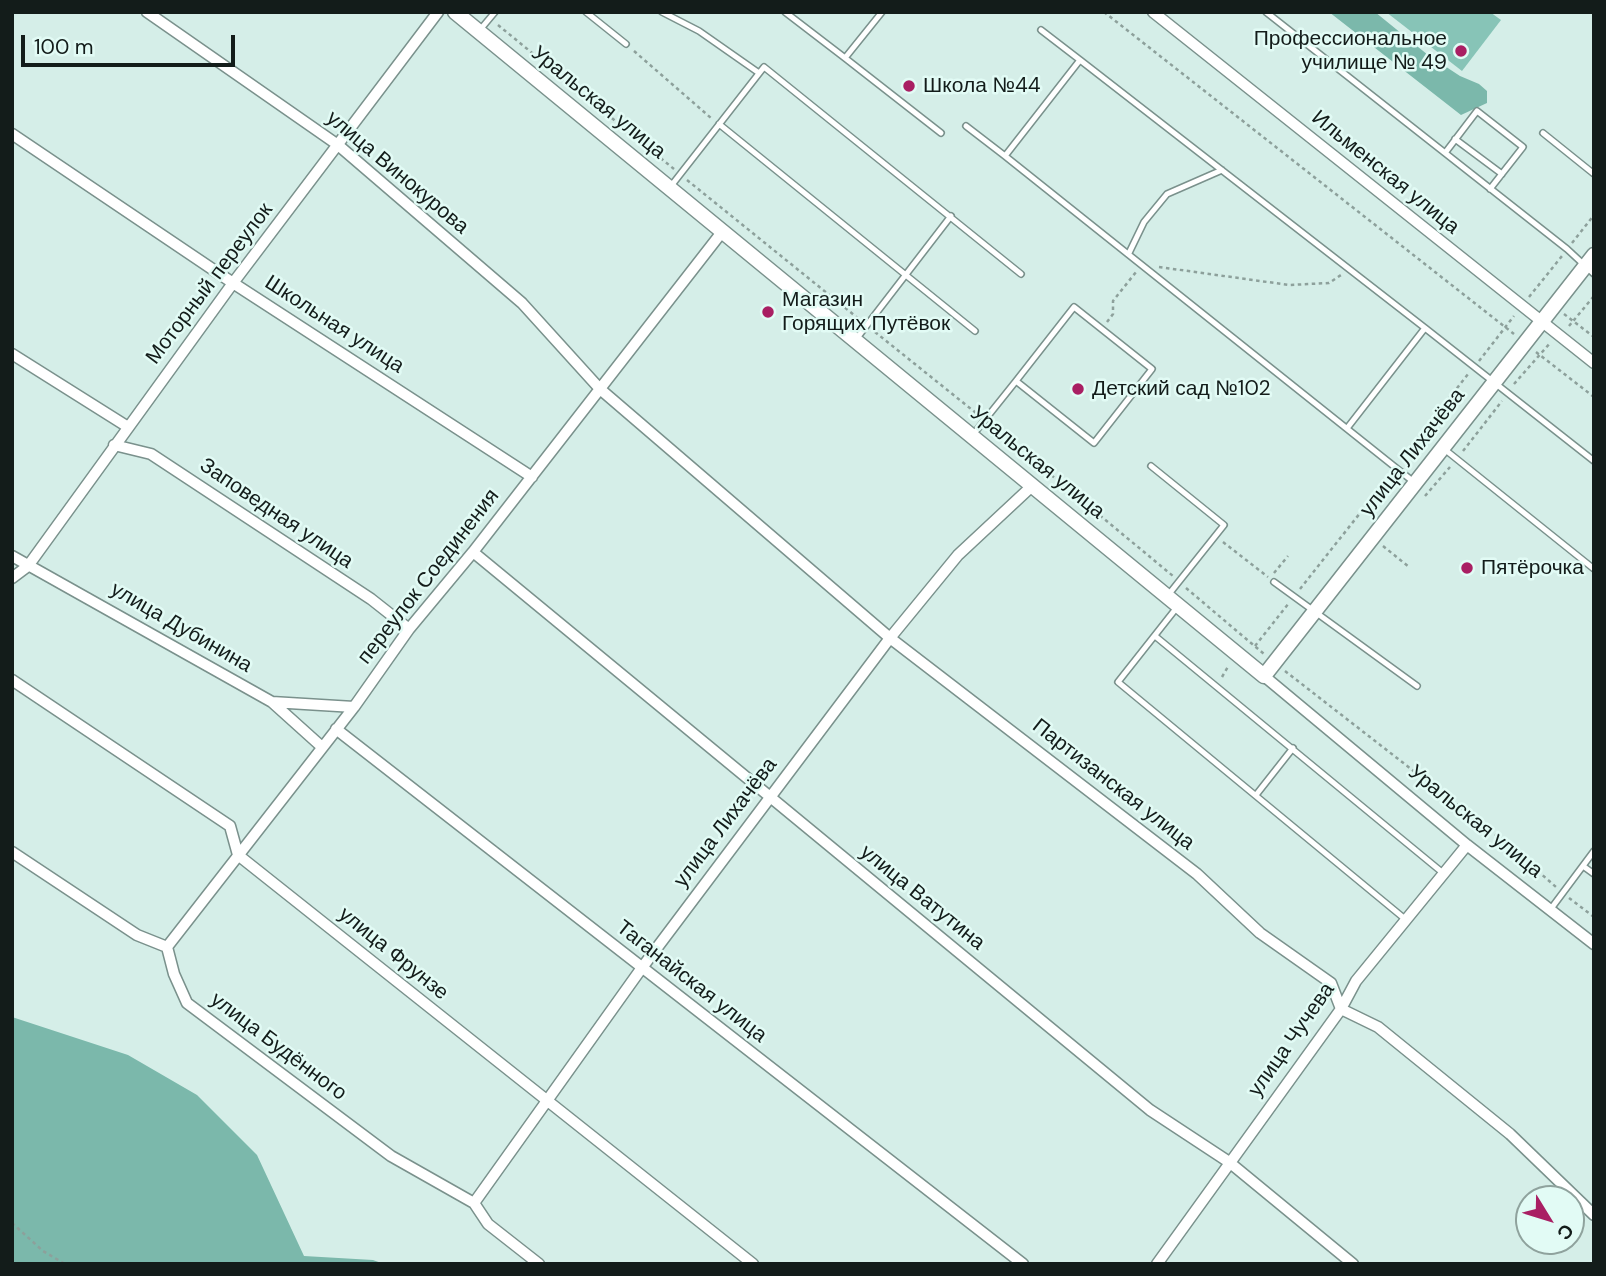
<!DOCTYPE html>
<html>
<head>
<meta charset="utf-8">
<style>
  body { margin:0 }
  #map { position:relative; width:1606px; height:1276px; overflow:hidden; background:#d5eee8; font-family:"DM Sans",sans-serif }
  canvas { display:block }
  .frame { position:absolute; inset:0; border:14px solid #131c1a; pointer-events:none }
  .north { position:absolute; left:1515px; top:1185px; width:70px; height:70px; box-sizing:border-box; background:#e2fbf5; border:2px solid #8fa29d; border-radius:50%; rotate:128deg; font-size:19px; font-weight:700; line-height:28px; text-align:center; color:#131c1a }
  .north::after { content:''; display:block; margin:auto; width:24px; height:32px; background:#a91f63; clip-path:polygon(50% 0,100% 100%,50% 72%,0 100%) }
  .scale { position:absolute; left:21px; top:35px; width:214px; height:32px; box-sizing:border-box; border:4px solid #131c1a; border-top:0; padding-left:9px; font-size:21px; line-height:24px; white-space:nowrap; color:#131c1a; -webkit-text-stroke:5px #e2fbf5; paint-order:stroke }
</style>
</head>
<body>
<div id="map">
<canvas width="1606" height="1276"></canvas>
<div class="frame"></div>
<div class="north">С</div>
<div class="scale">100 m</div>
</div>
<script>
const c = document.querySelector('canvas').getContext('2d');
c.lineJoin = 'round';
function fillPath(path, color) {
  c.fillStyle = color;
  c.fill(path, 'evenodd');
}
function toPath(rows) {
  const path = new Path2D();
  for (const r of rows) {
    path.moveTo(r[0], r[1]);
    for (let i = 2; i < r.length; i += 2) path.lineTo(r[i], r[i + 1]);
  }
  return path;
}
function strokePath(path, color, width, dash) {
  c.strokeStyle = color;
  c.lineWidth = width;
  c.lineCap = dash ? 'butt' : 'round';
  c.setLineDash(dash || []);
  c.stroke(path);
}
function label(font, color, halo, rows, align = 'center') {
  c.font = font + ' "DM Sans",sans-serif';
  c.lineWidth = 5;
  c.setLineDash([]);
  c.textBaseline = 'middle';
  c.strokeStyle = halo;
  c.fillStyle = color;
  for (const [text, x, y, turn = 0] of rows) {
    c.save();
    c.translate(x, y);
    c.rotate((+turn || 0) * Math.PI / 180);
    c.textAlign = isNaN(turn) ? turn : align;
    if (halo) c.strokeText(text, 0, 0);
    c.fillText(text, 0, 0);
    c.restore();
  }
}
fillPath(toPath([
  [1386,12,1490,12,1501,20,1462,71]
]), '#87c4b7');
fillPath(toPath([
  [1329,12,1375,12,1428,55,1460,76,1479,84,1487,91,1487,103,1461,115],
  [12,1017,128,1055,197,1095,257,1155,304,1256,373,1260,384,1264,12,1264]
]), '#7bb8ab');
const service = toPath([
  [586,12,626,44],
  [662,12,699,31,759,73],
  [785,12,845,58,882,12],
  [1266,12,1567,249,1594,274],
  [1041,30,1080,60],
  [479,31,495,12],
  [845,58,941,133],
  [719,124,975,331],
  [966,126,1005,156],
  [1543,133,1594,174],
  [1455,139,1502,174],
  [1445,153,1477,111,1523,147,1490,189],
  [671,186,764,67,1021,274],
  [1129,253,1144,222,1167,194,1222,170],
  [1425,328,1594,461],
  [857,338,951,216],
  [1348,427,1425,328,1080,60,1005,156,1415,483],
  [972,436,1016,381,1074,307,1152,369,1094,443,1016,381],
  [1443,448,1594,569],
  [1151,466,1224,525,1169,594],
  [1274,582,1417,686],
  [1178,606,1118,682,1405,919],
  [1155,636,1443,873],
  [1256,795,1293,748],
  [1583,866,1594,874],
  [1550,910,1594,851]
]);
const minor = toPath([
  [147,12,338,145,522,303,600,389,890,638,1197,874,1260,933,1331,983,1341,1009,1378,1027,1510,1134,1594,1215],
  [1153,12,1594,363],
  [12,134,233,283,532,477],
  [12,354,128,427],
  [114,445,151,454,371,599,409,629],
  [473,552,1150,1110,1229,1162,1353,1264],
  [12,556,272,702,322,747],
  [12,578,28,566,233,283,438,12],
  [1264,676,1467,845,1594,944],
  [12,680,230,826,238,855,753,1264],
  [272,702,354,707],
  [336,729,1023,1264],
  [12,852,137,935,167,947,174,974,187,1003,391,1156,474,1203,488,1224,539,1264],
  [167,947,354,707,409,629,473,552,722,232],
  [474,1203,641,969,890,638,958,555,1032,486],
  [1157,1264,1341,1009,1356,981,1467,845]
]);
const tertiary = toPath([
  [455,12,1264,676,1594,255]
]);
strokePath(service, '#7a918c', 8);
strokePath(minor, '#7a918c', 13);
strokePath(tertiary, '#7a918c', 17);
strokePath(toPath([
  [1104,12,1514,334],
  [498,25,674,169],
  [634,51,711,118],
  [687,180,859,319],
  [1572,243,1594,215],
  [1159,267,1289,285,1329,283,1341,275],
  [1529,297,1562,256],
  [1564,314,1594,337],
  [1107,322,1113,314,1113,301,1136,272],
  [1569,326,1594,296],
  [875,332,976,413],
  [1536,352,1594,397],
  [1479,361,1514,316],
  [1514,384,1551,342],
  [992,426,1173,576],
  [1463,451,1502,401],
  [1401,460,1468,374],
  [1425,496,1450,467],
  [1223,542,1268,577],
  [1383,546,1409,567],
  [1274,573,1288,556],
  [1186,588,1264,654],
  [1300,589,1391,474],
  [1255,646,1289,603],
  [1285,671,1505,842,1556,887],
  [1222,677,1229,665],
  [1569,898,1594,917],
  [12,1223,43,1251,65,1264]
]), '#8da09b', 2.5, [3.5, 3.5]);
strokePath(service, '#fff', 5);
strokePath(minor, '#fff', 10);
strokePath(tertiary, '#fff', 14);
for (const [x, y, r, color] of [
  [1461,51,7,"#a91f63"],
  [909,86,7,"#a91f63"],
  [768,312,7,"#a91f63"],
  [1078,389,7,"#a91f63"],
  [1467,568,7,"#a91f63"]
]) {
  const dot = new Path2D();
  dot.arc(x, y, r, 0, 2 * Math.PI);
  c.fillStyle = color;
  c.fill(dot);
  strokePath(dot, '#e2fbf5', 2.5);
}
label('21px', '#131c1a', '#e2fbf5', [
  ["Профессиональное",1447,39,"right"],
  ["училище № 49",1447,63,"right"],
  ["Школа №44",923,86],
  ["Магазин",782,300],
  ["Горящих Путёвок",782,324],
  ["Детский сад №102",1092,389],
  ["Пятёрочка",1481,568]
], 'left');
label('21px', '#131c1a', '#e2fbf5', [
  ["Уральская улица",598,103,39],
  ["улица Винокурова",397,173,40],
  ["Ильменская улица",1385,173,39],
  ["Моторный переулок",210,284,-53],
  ["Школьная улица",334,325,33],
  ["улица Лихачёва",1413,453,-52],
  ["Уральская улица",1037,463,39],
  ["Заповедная улица",276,514,34],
  ["переулок Соединения",429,577,-52],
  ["улица Дубинина",181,628,30],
  ["Партизанская улица",1113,785,38],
  ["Уральская улица",1475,822,39],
  ["улица Лихачёва",726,823,-53],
  ["улица Ватутина",922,898,39],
  ["улица Фрунзе",393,954,39],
  ["Таганайская улица",691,982,38],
  ["улица Чучева",1292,1040,-55],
  ["улица Будённого",278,1047,37]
]);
</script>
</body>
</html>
